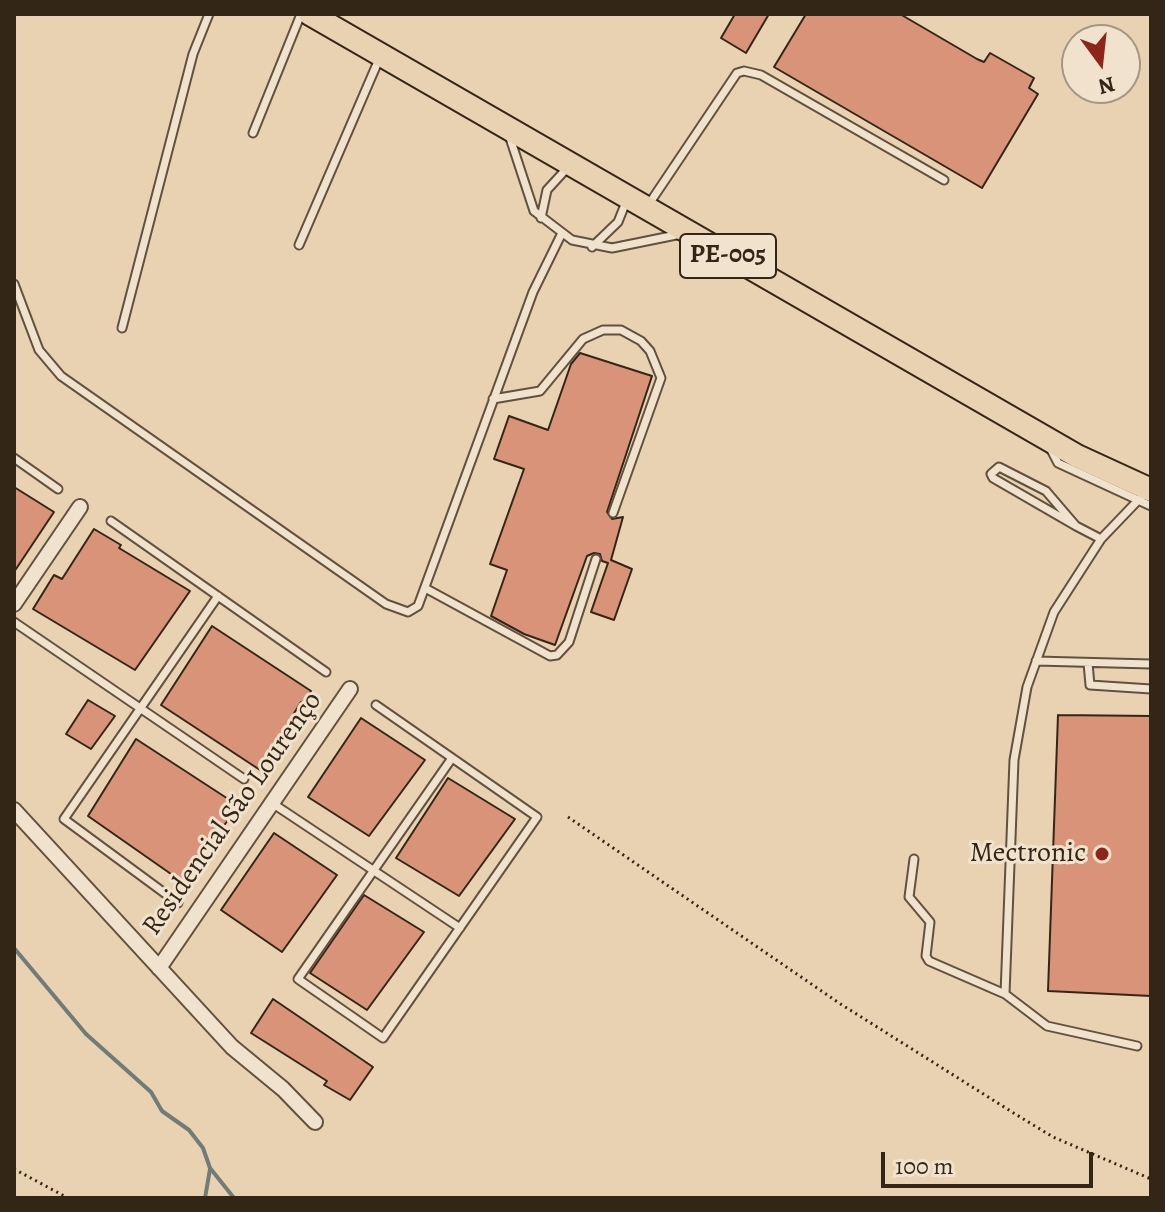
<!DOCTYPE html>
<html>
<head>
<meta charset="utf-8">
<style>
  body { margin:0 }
  #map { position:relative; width:1165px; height:1212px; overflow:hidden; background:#e8d2b2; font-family:Alegreya,serif }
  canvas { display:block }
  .frame { position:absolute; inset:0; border:16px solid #342617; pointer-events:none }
  .north { position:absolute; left:1061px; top:24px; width:80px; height:80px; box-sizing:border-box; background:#f0e2cd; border:2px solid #a59784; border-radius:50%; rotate:165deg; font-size:22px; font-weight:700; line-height:32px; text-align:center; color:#342617 }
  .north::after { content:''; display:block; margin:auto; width:28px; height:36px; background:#8f2418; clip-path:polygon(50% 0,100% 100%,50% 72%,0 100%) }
  .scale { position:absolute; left:881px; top:1152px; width:212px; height:36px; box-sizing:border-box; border:4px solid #342617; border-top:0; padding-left:10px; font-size:24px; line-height:28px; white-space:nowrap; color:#342617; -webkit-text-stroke:6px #f0e2cd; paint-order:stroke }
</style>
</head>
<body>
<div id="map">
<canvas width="1165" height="1212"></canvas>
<div class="frame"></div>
<div class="north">N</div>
<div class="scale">100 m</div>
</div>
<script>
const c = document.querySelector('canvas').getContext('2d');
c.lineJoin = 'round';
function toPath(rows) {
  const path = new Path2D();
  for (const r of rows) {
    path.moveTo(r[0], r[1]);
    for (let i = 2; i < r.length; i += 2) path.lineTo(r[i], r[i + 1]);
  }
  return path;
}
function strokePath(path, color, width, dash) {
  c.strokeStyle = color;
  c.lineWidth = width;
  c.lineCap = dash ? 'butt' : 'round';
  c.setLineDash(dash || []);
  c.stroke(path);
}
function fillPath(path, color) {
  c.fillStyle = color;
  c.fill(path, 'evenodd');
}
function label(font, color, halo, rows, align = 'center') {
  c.font = font + ' Alegreya,serif';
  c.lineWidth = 6;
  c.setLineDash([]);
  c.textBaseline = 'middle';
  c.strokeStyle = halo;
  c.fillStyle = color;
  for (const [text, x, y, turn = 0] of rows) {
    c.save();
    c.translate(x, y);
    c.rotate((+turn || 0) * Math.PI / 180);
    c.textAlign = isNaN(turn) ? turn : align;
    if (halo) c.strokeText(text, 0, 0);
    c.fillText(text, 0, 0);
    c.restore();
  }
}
strokePath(toPath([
  [14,948,86,1034,151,1092,162,1111,189,1130,203,1148,210,1168,234,1198],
  [205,1198,210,1169]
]), '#727c77', 4);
const building = toPath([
  [735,14,769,14,746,53,721,38,735,14],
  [806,14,900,14,977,59,984,62,990,53,1034,78,1029,88,1038,94,982,188,774,67,806,14],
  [580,353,652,376,607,512,612,519,623,517,611,560,632,569,614,620,591,612,608,563,602,561,600,554,594,553,587,556,555,645,524,634,491,616,507,570,490,564,524,469,494,459,509,416,548,430,571,364,580,353],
  [14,487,54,512,14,572,14,487],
  [94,529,121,545,119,548,190,591,135,670,33,609,54,575,62,579,94,529],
  [212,626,311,691,303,704,301,702,280,736,284,738,260,770,161,705,212,626],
  [88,700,115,716,91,749,66,734,88,700],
  [1058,715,1151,716,1151,996,1048,991,1058,715],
  [361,718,425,760,369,836,308,797,361,718],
  [136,739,239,806,181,881,88,816,136,739],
  [448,778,515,819,459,896,396,858,448,778],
  [274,833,337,875,282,952,221,910,274,833],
  [364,895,424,932,367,1010,310,973,364,895],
  [273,999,373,1067,350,1100,324,1085,327,1081,251,1033,273,999]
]);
fillPath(building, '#d89379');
strokePath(building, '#342617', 2);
const service = toPath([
  [253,133,301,14],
  [509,135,534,211,572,240,612,248,681,234],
  [649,204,737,73,744,71,761,75,944,180],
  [541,218,547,190,569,166],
  [299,245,380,57],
  [592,247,618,222,626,202],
  [14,284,39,350,61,376,386,604,408,612,418,606,533,292,562,233],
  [122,328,193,54,209,14],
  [493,399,540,391,583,339,603,330,621,330,641,341,650,351,661,378,613,513],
  [1048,444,1058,463,1151,506],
  [14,458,58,489],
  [111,521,326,672],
  [1076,526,1046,491,999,467,991,474,993,478,1076,526,1101,539],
  [425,588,550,656,557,655,569,642,596,559],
  [14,622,244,779],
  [1036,661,1151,664],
  [1088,663,1090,685,1151,689],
  [376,705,537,817,383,1038,298,979,452,758],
  [272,803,460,928],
  [914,859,909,897,930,922,926,956,929,961,1005,994],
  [178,903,64,819,218,596],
  [1137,1046,1047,1026,1005,994,1014,760,1027,687,1054,612,1101,539,1147,491]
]);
const minor = toPath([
  [14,604,80,507],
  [14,810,232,1047,283,1089,315,1122],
  [159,968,350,689]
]);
const primary = toPath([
  [310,14,1077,456,1151,490]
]);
strokePath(service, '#61513e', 11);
strokePath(minor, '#61513e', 18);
strokePath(primary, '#342617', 26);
strokePath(toPath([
  [568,817,839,1003,1012,1112,1053,1137,1151,1179],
  [14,1169,68,1198]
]), '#342617', 3, [2, 4]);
strokePath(service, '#f0e2cd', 7);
strokePath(minor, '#f0e2cd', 14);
strokePath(primary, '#e8d2b2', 22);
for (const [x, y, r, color] of [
  [1102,854,8,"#8f2418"]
]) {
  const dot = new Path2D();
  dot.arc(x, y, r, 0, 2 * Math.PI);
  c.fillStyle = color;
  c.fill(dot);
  strokePath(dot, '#f0e2cd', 3);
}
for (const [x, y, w] of [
  [728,256,96]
]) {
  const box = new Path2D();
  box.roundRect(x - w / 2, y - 22, w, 44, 6);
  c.fillStyle = '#f0e2cd';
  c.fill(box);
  strokePath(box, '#342617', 2);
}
label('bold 26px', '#342617', null, [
  ["PE-005",728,256]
]);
label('28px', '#342617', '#f0e2cd', [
  ["Residencial São Lourenço",233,814,-55]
]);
label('28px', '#342617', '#f0e2cd', [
  ["Mectronic",1086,854]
], 'right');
</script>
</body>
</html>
